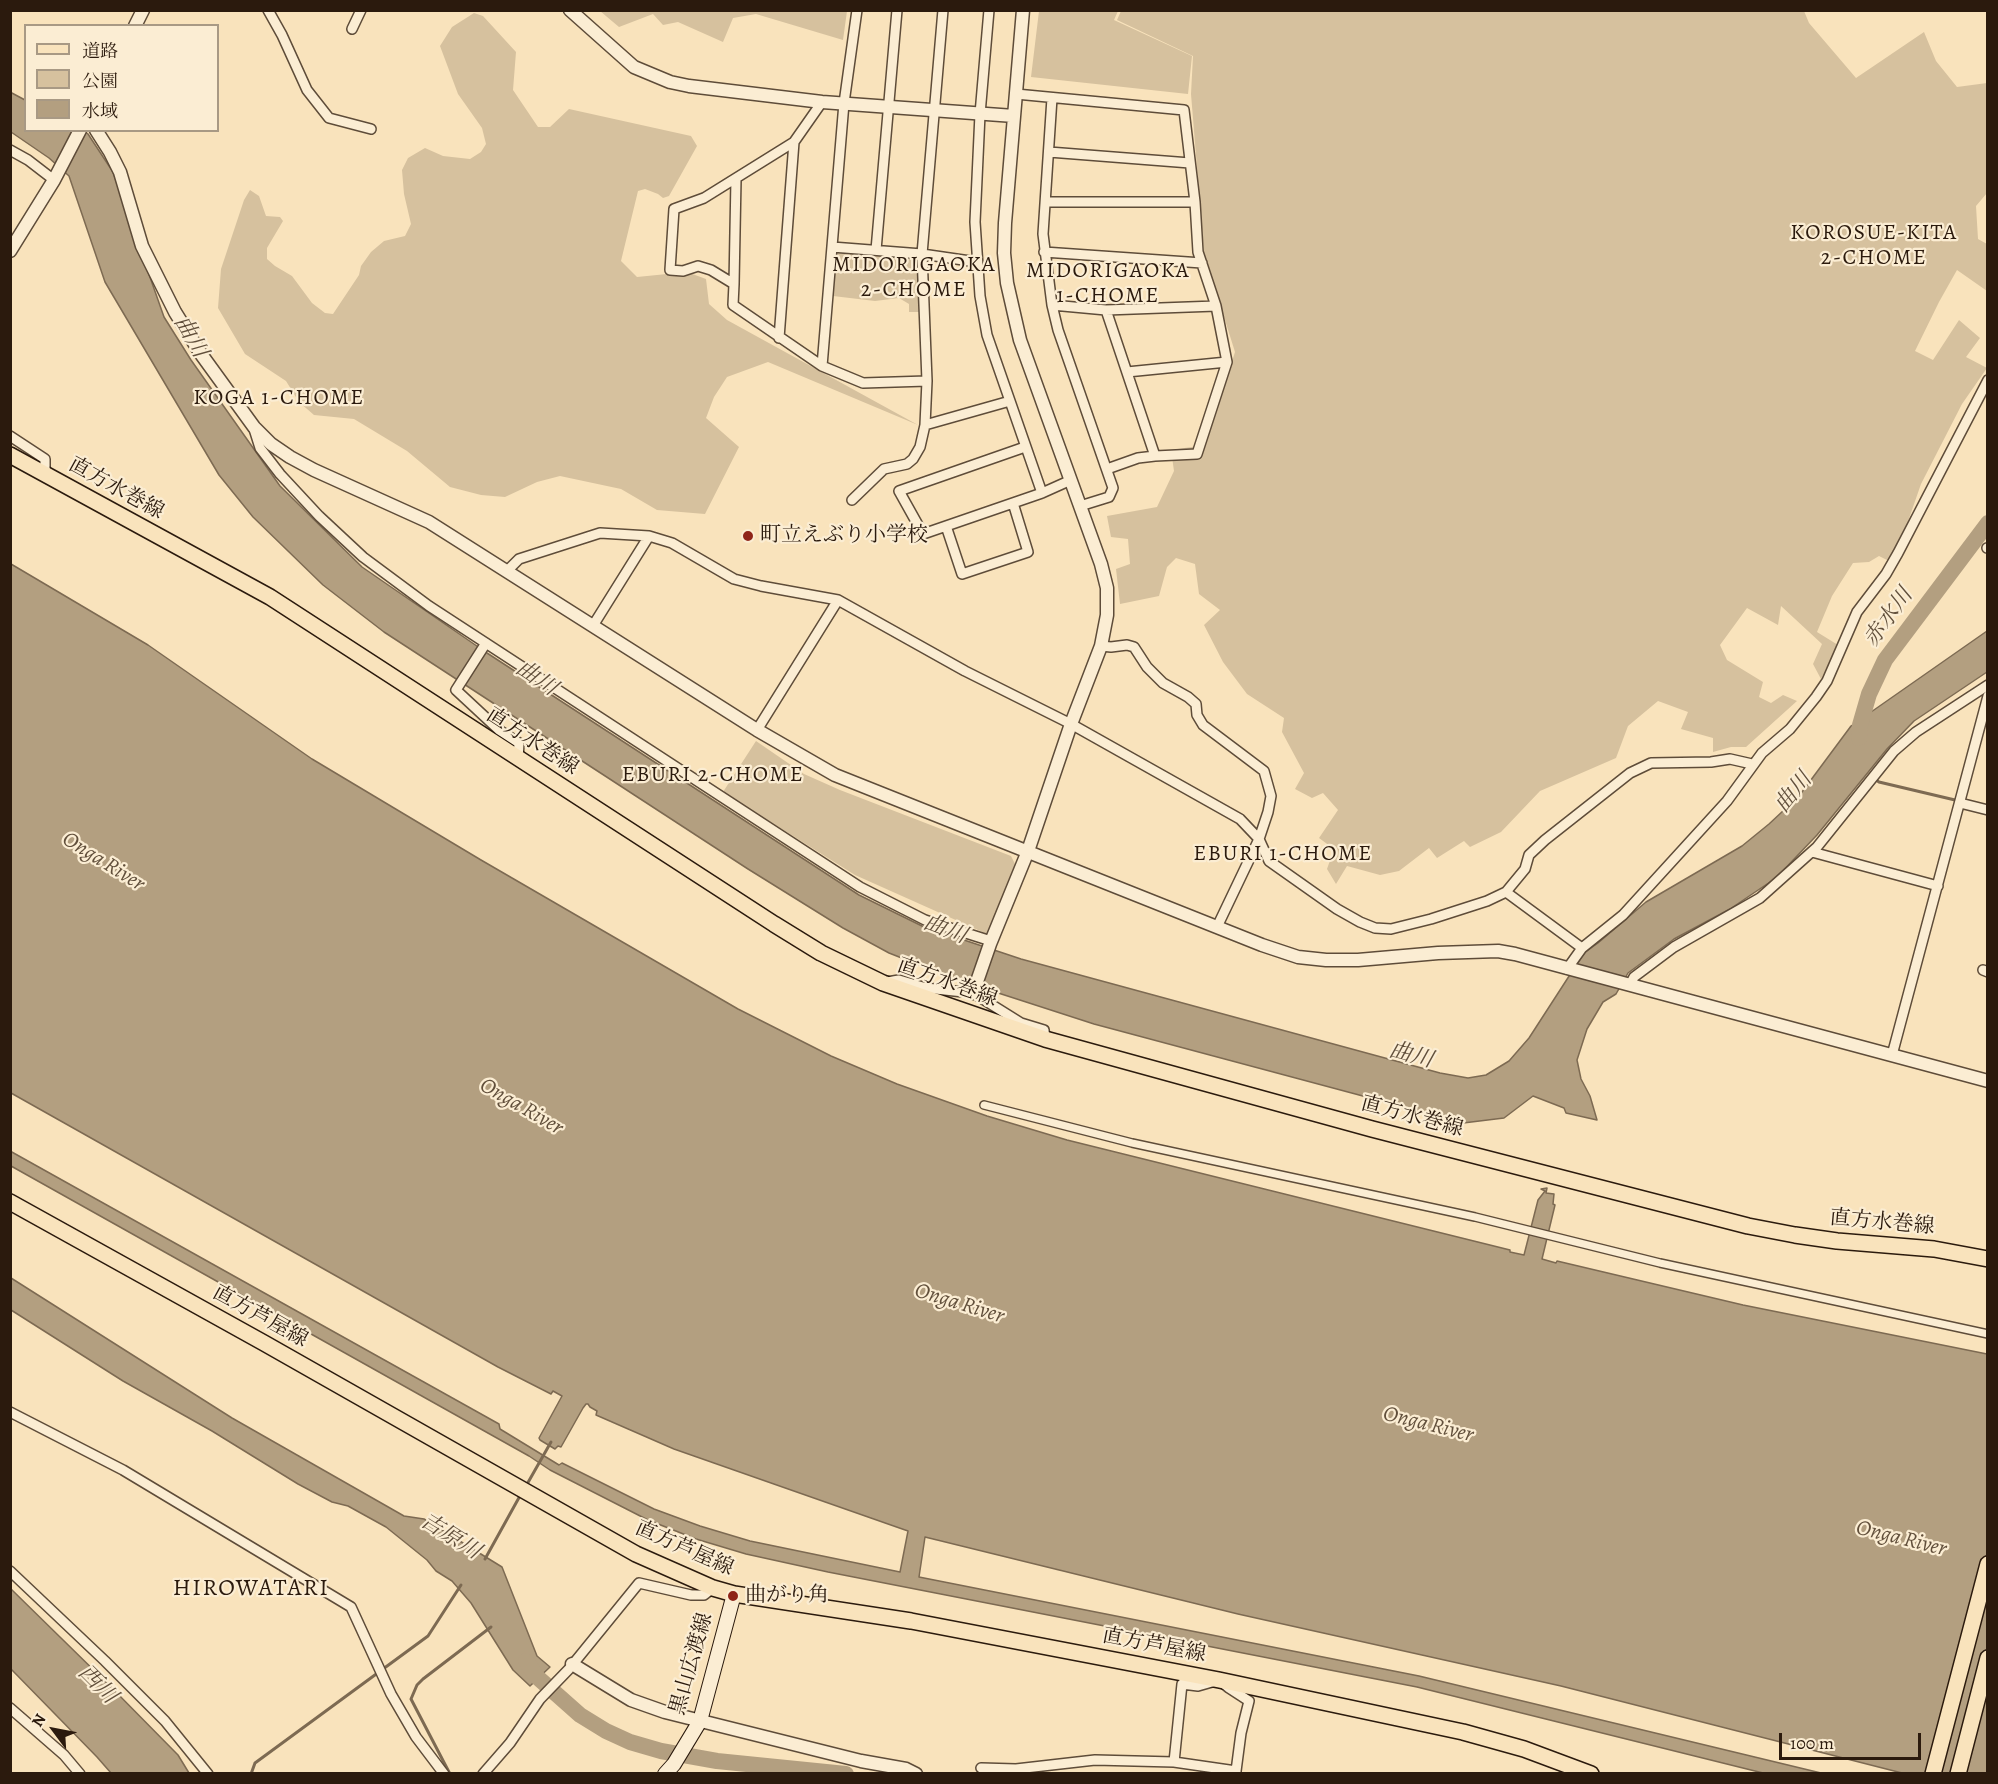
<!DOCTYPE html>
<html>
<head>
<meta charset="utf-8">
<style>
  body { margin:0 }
  #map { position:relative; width:1998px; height:1784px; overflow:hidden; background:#f9e3bc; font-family:Alegreya,"Noto Serif JP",serif }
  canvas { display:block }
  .frame { position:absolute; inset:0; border:12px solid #2b1a0d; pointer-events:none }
  .legend { position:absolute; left:24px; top:24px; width:195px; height:108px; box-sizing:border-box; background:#fbedd3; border:2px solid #a89984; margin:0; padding:8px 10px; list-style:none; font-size:18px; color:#2b1a0d }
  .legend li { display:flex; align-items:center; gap:12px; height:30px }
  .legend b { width:30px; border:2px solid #a89984 }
  .north { position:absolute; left:24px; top:1700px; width:60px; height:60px; -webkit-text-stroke:4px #fbedd3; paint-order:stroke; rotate:302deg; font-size:16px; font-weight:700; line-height:24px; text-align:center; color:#2b1a0d }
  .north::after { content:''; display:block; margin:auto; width:21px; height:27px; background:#2b1a0d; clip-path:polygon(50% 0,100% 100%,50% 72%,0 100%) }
  .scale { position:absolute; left:1779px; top:1733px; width:142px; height:27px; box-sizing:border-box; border:3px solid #2b1a0d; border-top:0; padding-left:8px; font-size:18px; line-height:21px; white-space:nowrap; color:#2b1a0d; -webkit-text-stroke:4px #fbedd3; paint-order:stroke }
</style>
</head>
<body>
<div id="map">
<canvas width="1998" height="1784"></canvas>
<div class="frame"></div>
<ul class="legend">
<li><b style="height:8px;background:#f9e3bc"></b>道路</li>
<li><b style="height:16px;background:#d6c19e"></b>公園</li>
<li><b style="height:16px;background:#b39f80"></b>水域</li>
</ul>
<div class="north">N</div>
<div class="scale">100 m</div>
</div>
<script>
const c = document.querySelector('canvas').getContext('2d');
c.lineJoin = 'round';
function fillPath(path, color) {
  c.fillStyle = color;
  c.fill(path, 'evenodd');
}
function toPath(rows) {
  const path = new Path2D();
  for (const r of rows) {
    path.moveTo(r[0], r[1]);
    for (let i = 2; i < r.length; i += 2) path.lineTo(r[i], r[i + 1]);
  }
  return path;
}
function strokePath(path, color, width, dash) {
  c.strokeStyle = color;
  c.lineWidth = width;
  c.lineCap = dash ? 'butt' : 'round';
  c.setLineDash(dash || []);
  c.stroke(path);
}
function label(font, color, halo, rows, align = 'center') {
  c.font = font + ' Alegreya,"Noto Serif JP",serif';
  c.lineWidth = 4.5;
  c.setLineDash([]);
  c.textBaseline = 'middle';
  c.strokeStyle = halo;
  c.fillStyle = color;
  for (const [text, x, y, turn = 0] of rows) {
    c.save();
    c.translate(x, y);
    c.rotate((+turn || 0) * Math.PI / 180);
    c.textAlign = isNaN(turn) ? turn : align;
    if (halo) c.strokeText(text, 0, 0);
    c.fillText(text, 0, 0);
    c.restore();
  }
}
fillPath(toPath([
  [600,11,847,11,843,40,756,14,733,18,723,42,678,22,663,25,653,14,619,27],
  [1039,11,1118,11,1114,20,1192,56,1188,94,1031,77],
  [1121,11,1804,11,1809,23,1856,78,1924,32,1936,61,1957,87,1987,83,1987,193,1976,206,1978,239,1987,244,1987,291,1957,270,1939,302,1915,351,1933,360,1959,320,1980,338,1966,357,1987,368,1962,404,1921,484,1905,530,1889,561,1879,556,1869,562,1853,563,1832,596,1817,632,1838,645,1821,679,1813,664,1822,644,1781,606,1778,625,1747,608,1720,645,1727,660,1763,682,1759,697,1771,703,1783,695,1797,701,1746,747,1731,747,1713,752,1713,738,1681,729,1688,712,1658,701,1628,726,1616,758,1540,791,1501,832,1470,847,1464,841,1437,858,1429,848,1399,871,1380,875,1347,866,1336,884,1327,869,1334,849,1319,838,1338,810,1323,793,1312,798,1295,789,1304,773,1282,732,1284,718,1247,694,1223,662,1204,625,1220,610,1199,594,1195,564,1176,558,1167,567,1159,596,1120,604,1116,569,1130,564,1128,539,1111,537,1107,516,1157,507,1174,471,1171,450,1205,445,1235,352,1204,253,1191,94,1193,56,1117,20],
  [474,13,483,16,516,52,513,90,538,127,550,127,569,109,691,136,697,146,669,196,663,198,658,194,645,189,638,191,621,261,637,277,687,272,706,279,709,304,727,320,918,425,768,362,727,377,714,397,706,418,739,447,705,514,657,510,621,489,560,476,537,482,505,497,481,495,450,487,407,451,354,419,314,415,299,402,286,381,245,354,218,308,221,269,244,200,250,190,259,196,266,216,280,217,283,221,267,248,267,259,275,266,292,276,312,303,325,313,333,314,359,275,361,266,371,252,384,241,405,236,411,224,404,194,402,170,408,158,425,148,443,156,470,159,481,152,486,144,482,128,458,94,440,46,452,27],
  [839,252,913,258,919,264,919,312,909,312,909,304,899,298,875,301,833,296,835,255],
  [756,741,804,774,840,790,1011,856,1015,864,987,934,855,875,723,792]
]), '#d6c19e');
const water = toPath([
  [10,92,25,100,26,130,84,131,88,134,113,172,164,317,191,360,280,486,362,567,487,653,859,895,922,926,1021,959,1440,1073,1468,1078,1486,1075,1509,1061,1529,1038,1584,953,1598,943,1646,902,1742,846,1769,824,1799,796,1851,726,1987,631,1987,672,1914,721,1887,749,1817,835,1776,878,1730,909,1674,939,1628,973,1616,994,1603,1002,1587,1029,1577,1060,1581,1079,1590,1096,1597,1120,1566,1113,1564,1108,1533,1096,1504,1118,1455,1124,1456,1118,1445,1118,1094,1024,955,979,889,953,843,928,748,869,384,632,323,585,253,517,219,475,105,282,69,176,49,158,11,132,10,92],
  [11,564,148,645,312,759,481,860,738,1009,831,1056,897,1084,987,1116,1067,1140,1510,1250,1510,1252,1524,1255,1538,1200,1545,1191,1541,1189,1547,1188,1546,1193,1554,1194,1553,1204,1555,1205,1542,1259,1556,1263,1557,1261,1743,1305,1987,1354,1987,1773,1902,1773,1561,1686,1238,1614,925,1537,919,1577,1419,1676,1821,1773,1763,1773,1417,1687,828,1572,746,1554,696,1539,648,1520,550,1470,529,1456,11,1166,10,1151,499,1424,500,1429,559,1465,562,1463,654,1509,700,1526,750,1541,900,1572,908,1531,674,1449,596,1415,597,1411,590,1407,588,1404,586,1404,583,1408,561,1447,558,1446,555,1449,540,1440,539,1438,562,1396,553,1391,551,1394,498,1367,11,1093,11,564],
  [11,1278,232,1418,404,1516,424,1519,502,1567,537,1656,550,1667,530,1686,513,1670,471,1603,452,1581,436,1571,427,1560,386,1527,348,1506,332,1502,298,1484,212,1431,123,1381,11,1310,11,1278],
  [11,1589,111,1687,178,1755,189,1773,111,1773,97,1757,11,1669,11,1589]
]);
fillPath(water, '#b39f80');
strokePath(water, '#7d6a52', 1.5);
strokePath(toPath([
  [1873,778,1879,782,1955,800],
  [526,1486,551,1442],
  [485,1559,521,1494],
  [251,1774,255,1763,428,1636,461,1585],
  [450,1774,411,1699,417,1685,423,1679,491,1627]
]), '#7d6a52', 3);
strokePath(toPath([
  [1859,738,1860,725,1869,694,1885,660,1988,523],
  [526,1661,536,1676,580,1715,606,1731,630,1742,661,1751,717,1761,846,1774]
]), '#b39f80', 16);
const pedestrian = toPath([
  [984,1105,1132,1143,1475,1217,1660,1263,1988,1334]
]);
const minor = toPath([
  [268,10,282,35,307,90,329,118,371,129],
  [352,29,361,10],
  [1016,94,1184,110,1195,202,1198,252,1216,306,1227,362,1197,454,1155,456,1106,310],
  [1052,98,1043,234,1052,305,1058,330,1113,488,1109,497,1080,506],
  [822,102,794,142,704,198,674,209,670,270,683,271,698,266,711,270,734,284,733,305,822,366,863,383,927,381],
  [10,150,28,160,54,180],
  [1049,152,1190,163],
  [1046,202,1195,202],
  [832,247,922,254,977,262],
  [876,250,897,10],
  [1044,252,1202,263],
  [734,284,736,179],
  [1052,305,1106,310,1216,306],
  [779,338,794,142],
  [822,366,844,103,857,10],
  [1127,372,1227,362],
  [1010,401,1042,493],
  [925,425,1010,401,987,335,980,296,975,222,980,114,989,10],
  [254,429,260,448,280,474,319,516,363,557,429,606,860,887,925,920,991,941],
  [10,436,45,459,45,474],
  [1025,447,899,491,923,534,1042,493,1071,480],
  [1107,469,1138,458,1155,456],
  [852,500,884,469,907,464,913,459,920,447,925,425,927,381,922,254,943,10],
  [946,526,962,574,1028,552,1013,503],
  [1987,548,1988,548],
  [507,571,519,559,600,533,649,536,672,543,734,579,761,586,838,600,965,671,1071,724,1240,819,1259,839,1269,861,1337,909,1360,922,1375,928,1391,929,1431,919,1487,901,1506,892,1525,869,1529,855,1545,840,1630,773,1651,763,1711,762,1730,759,1752,764],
  [594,624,649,536],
  [486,643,456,690,499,730,519,743,518,759],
  [1101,646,1111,647,1127,645,1134,647,1147,667,1163,683,1188,697,1196,704,1197,715,1203,725,1264,771,1271,796,1268,812,1259,839,1217,927],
  [757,730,838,600],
  [1960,803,1988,810],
  [1812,852,1938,886],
  [1506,892,1582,948],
  [1567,969,1582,948,1623,915,1727,801,1762,753,1790,729,1816,697,1827,681,1857,612,1886,574,1898,553,1988,380],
  [1983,970,1988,972],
  [887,982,899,980,926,988,973,993,1021,1023,1044,1030,1045,1039],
  [1630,985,1634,977,1674,947,1760,898,1817,847,1894,751,1916,732,1988,685],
  [1892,1055,1988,696],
  [10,1412,123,1470,351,1607,391,1694,416,1737,444,1774],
  [10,1571,105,1661,165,1721,208,1774],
  [10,1708,64,1755,80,1774],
  [1174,1762,1182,1684,1198,1686,1219,1680,1229,1688,1249,1701,1241,1733,1236,1771],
  [981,1768,1016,1769,1095,1760,1174,1762,1236,1771,1236,1774],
  [483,1774,510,1743,540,1699,569,1669,639,1583,691,1595,704,1595,713,1588]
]);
const tertiary = toPath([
  [570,10,634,67,670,82,689,86,822,102,1014,116],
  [135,26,143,10],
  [96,130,110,152,120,172,142,246,175,312,201,354,254,427,271,444,290,457,314,470,429,522,757,730,835,775,1262,945,1298,957,1326,960,1358,960,1438,953,1498,951,1515,954,1988,1081],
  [10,251,54,180,80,130],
  [973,993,990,944,1028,851,1071,724,1101,646,1107,615,1107,588,1101,564,1020,340,1007,283,1004,253,1005,223,1023,10],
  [572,1664,631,1700,665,1712,861,1761,906,1769,916,1774]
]);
const secondary = toPath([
  [665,1774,674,1764,700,1721,734,1594]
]);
const primary = toPath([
  [10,455,270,597,774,924,821,953,883,983,1045,1039,1372,1129,1748,1226,1795,1235,1837,1241,1934,1249,1988,1259],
  [10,1202,264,1343,636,1554,713,1588,734,1594,911,1621,1219,1680,1463,1732,1524,1749,1591,1774]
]);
const trunk = toPath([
  [1933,1774,1988,1564],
  [1958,1774,1988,1658]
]);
strokePath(pedestrian, '#5e4c39', 10);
strokePath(minor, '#5e4c39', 12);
strokePath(tertiary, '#5e4c39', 15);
strokePath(secondary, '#2b1a0d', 16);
strokePath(primary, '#2b1a0d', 18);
strokePath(trunk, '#2b1a0d', 18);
strokePath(pedestrian, '#fbedd3', 7);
strokePath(minor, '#fbedd3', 9);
strokePath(tertiary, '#fbedd3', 12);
strokePath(secondary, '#fbedd3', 14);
strokePath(primary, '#f9e3bc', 15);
strokePath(trunk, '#f9e3bc', 15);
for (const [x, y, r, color] of [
  [748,536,6,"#8f2418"],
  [733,1596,6,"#8f2418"]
]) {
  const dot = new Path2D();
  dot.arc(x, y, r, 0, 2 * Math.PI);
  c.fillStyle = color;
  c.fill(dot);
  strokePath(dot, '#fbedd3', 2);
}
label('21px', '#2b1a0d', '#fbedd3', [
  ["直方水巻線",116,489,29],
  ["直方水巻線",532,742,33],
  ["直方水巻線",947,983,20],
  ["直方水巻線",1412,1117,15],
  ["直方水巻線",1882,1223,5],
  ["直方芦屋線",260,1317,29],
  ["直方芦屋線",684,1549,24],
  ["直方芦屋線",1154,1646,11],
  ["黒山広渡線",692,1664,-74]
]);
label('21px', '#2b1a0d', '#fbedd3', [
  ["町立えぶり小学校",760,536],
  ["曲がり角",745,1596]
], 'left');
c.letterSpacing = '1.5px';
label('22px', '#2b1a0d', '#fbedd3', [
  ["KOROSUE-KITA",1874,234],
  ["2-CHOME",1874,259],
  ["MIDORIGAOKA",914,266],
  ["2-CHOME",914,291],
  ["MIDORIGAOKA",1108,272],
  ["1-CHOME",1108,297],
  ["KOGA 1-CHOME",279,399],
  ["EBURI 2-CHOME",713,776],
  ["EBURI 1-CHOME",1283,855]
]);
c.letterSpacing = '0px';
label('italic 22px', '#614f3b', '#fbedd3', [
  ["曲川",190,337,60],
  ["赤水川",1889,618,-54],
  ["曲川",536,679,34],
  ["曲川",1794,793,-51],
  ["Onga River",103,862,32],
  ["曲川",945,930,21],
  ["曲川",1411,1056,15],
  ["Onga River",521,1107,30],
  ["Onga River",959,1304,17],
  ["Onga River",1428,1425,14],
  ["吉原川",450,1537,32],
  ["Onga River",1901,1539,14],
  ["西川",97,1685,45]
]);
c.letterSpacing = '1.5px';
label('24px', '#2b1a0d', '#fbedd3', [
  ["HIROWATARI",251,1589]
]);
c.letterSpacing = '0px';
</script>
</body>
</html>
